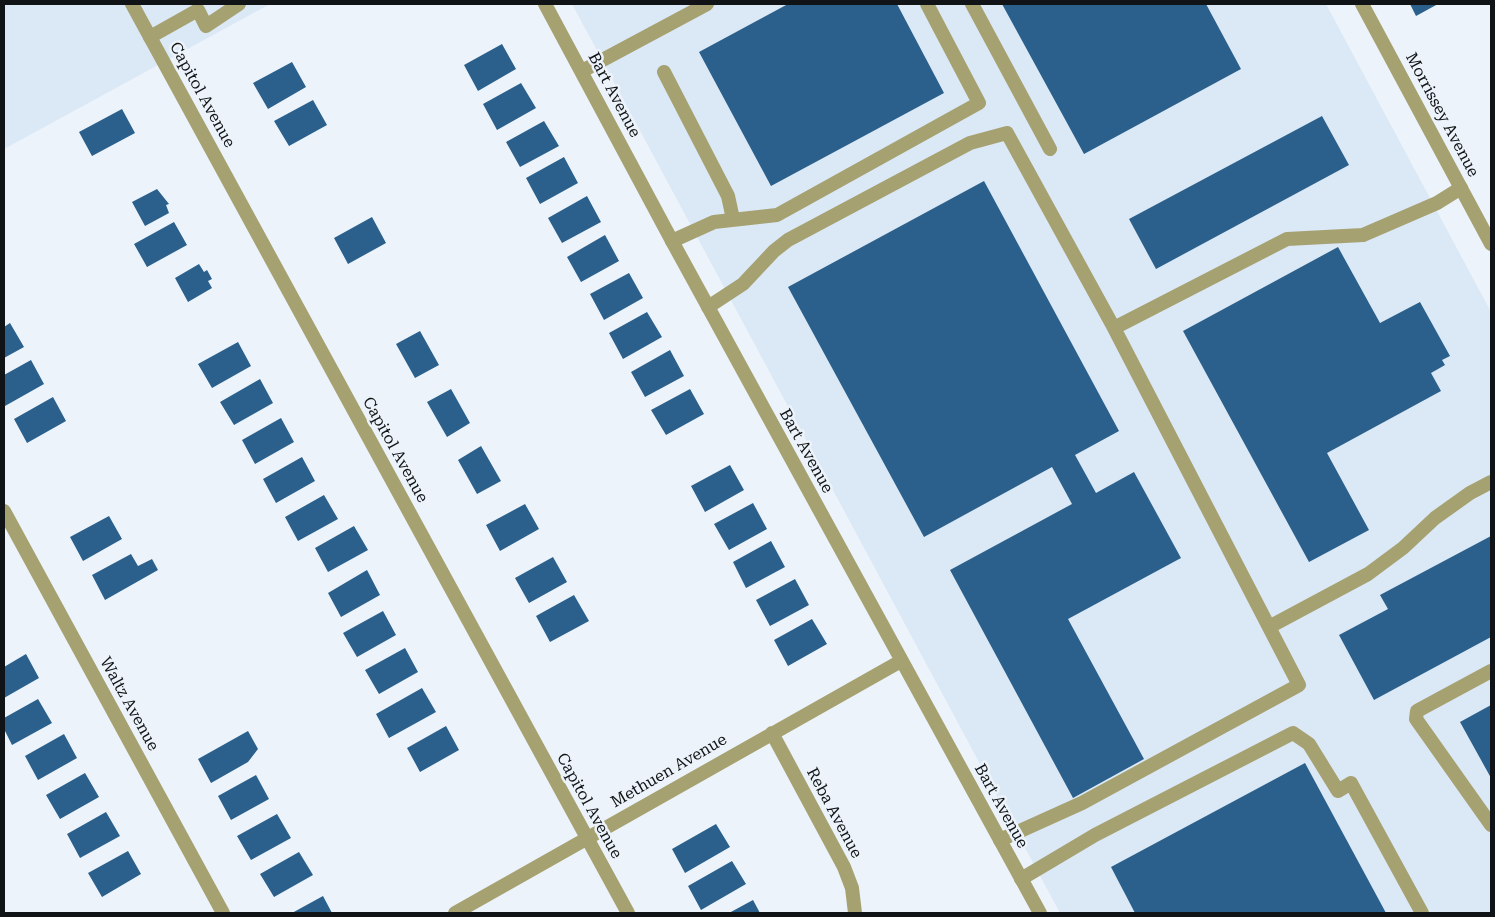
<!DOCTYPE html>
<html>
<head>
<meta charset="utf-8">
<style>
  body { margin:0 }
  #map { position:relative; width:1495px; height:917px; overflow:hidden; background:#ecf3fa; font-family:"Roboto Serif",serif }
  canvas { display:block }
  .frame { position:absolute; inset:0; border:5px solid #111416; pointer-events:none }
</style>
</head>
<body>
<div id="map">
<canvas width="1495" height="917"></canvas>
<div class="frame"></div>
</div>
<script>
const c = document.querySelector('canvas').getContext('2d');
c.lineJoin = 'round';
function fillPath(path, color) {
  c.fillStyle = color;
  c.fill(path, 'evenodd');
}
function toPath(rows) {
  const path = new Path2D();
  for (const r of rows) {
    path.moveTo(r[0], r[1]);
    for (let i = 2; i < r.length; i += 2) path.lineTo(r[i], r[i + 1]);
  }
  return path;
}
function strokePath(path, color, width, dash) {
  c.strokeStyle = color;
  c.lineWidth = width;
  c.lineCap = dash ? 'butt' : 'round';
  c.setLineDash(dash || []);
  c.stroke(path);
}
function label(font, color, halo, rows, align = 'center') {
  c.font = font + ' "Roboto Serif",serif';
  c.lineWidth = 5;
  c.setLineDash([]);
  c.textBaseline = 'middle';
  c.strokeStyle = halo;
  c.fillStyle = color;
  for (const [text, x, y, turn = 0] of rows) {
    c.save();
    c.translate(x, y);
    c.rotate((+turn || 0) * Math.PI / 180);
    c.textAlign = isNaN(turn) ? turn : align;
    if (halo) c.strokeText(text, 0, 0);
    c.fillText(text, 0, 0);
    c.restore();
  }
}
fillPath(toPath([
  [4,4,270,4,4,149],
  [572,4,1326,4,1491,312,1491,913,1060,913]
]), '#dbe8f5');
fillPath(toPath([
  [788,4,897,4,944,93,771,186,699,52],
  [1002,4,1206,4,1241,69,1084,154],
  [1410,4,1438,4,1416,16],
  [502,44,516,69,478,91,464,65],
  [292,62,306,87,268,109,253,83],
  [521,83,536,108,497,130,483,104],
  [313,100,327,125,289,146,274,121],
  [122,109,135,133,92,156,79,132],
  [1322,116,1349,165,1156,269,1129,219],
  [544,121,559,146,520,167,506,142],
  [564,157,578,183,540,204,526,178],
  [984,181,1119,431,1075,455,1096,493,1134,472,1181,558,1068,619,1144,759,1073,798,950,570,1072,504,1052,467,924,537,788,287],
  [157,189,169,204,166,205,169,213,145,226,132,202],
  [587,196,601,222,562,243,548,218],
  [372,217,386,243,348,264,334,238],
  [174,222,187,245,147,267,134,244],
  [605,235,619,261,581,282,567,257],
  [1338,247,1380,323,1420,302,1450,356,1442,360,1445,365,1431,373,1441,391,1327,453,1369,530,1309,562,1183,331],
  [199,264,204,272,207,270,212,279,208,281,212,288,188,302,175,278],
  [629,273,643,298,604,320,590,294],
  [647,312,662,337,623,359,609,333],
  [10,323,24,347,4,358,4,327],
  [420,331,439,365,415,378,396,344],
  [238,342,251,366,212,388,198,364],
  [670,350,684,376,645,397,631,372],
  [31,360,44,384,5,406,4,375],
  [260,379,273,403,234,425,220,402],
  [451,389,470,423,447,437,427,402],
  [690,389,704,414,666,435,651,410],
  [53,397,66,421,27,443,14,419],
  [281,418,294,442,255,464,242,440],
  [481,446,501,481,477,494,458,460],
  [302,457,315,481,276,503,263,479],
  [730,465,744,490,705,512,691,486],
  [324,495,338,519,298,541,285,517],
  [753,503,767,529,729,550,714,524],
  [525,504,539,529,500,551,486,525],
  [109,516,122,539,83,561,70,537],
  [354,526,368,550,328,572,315,548],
  [1491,536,1491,637,1374,700,1339,635,1388,609,1380,595],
  [771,541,785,567,746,588,733,562],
  [131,554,138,566,152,559,158,570,105,600,92,575],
  [553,557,567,582,529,603,515,578],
  [367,570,380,595,341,617,328,593],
  [795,579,809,605,770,626,756,600],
  [574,595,589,621,550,642,536,616],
  [383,611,396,635,357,657,343,633],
  [812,619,827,644,788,666,774,640],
  [405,648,418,672,379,694,365,670],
  [26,654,39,678,4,698,4,667],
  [422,688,436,712,389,738,376,714],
  [38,699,52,723,12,745,4,729,4,718],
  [1491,705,1491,778,1460,722],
  [446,726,459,750,420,772,407,748],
  [248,731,258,749,248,762,211,783,198,759],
  [64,734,77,758,38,780,25,756],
  [1305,763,1386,913,1135,913,1111,867],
  [85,773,99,797,60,819,46,795],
  [256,775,269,799,231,820,218,796],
  [106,812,120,836,80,858,67,834],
  [277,814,291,838,251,860,237,836],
  [716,824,730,847,685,873,672,849],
  [128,851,141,874,102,897,88,873],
  [299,852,313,875,274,897,260,874],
  [732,861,746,884,701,910,688,886],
  [323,896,332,913,292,913],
  [753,900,760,913,729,913]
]), '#2a608b');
strokePath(toPath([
  [972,4,1050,149],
  [150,37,198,10,206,26,239,4],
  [582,71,707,4],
  [664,72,728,196,733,219],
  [672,241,714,222,777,215,979,103,927,4],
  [708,307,743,284,774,251,788,240,970,143,1007,133,1114,328,1299,685,1082,803,1000,840],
  [1114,328,1287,239,1363,235,1437,203,1461,188],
  [1269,627,1368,574,1403,548,1435,518,1470,493,1491,482],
  [1491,671,1417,711,1416,719,1491,825],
  [1021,879,1095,835,1293,733,1309,744,1338,791,1351,783,1422,913]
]), '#a6a170', 14);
strokePath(toPath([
  [132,4,628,913],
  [545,4,672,241,1040,913],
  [1362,4,1491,244],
  [4,511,223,913],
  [772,733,844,867,852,888,855,913],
  [455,913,901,661]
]), '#a6a170', 14);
label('16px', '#111416', '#ecf3fa', [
  ["Capitol Avenue",202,95,61],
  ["Bart Avenue",614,95,62],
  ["Morrissey Avenue",1442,115,62],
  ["Capitol Avenue",395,450,61],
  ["Bart Avenue",806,451,61],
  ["Waltz Avenue",129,704,61],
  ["Methuen Avenue",669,771,-30],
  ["Capitol Avenue",589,806,61],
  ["Bart Avenue",1001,806,61],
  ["Reba Avenue",834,813,62]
]);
</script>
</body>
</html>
